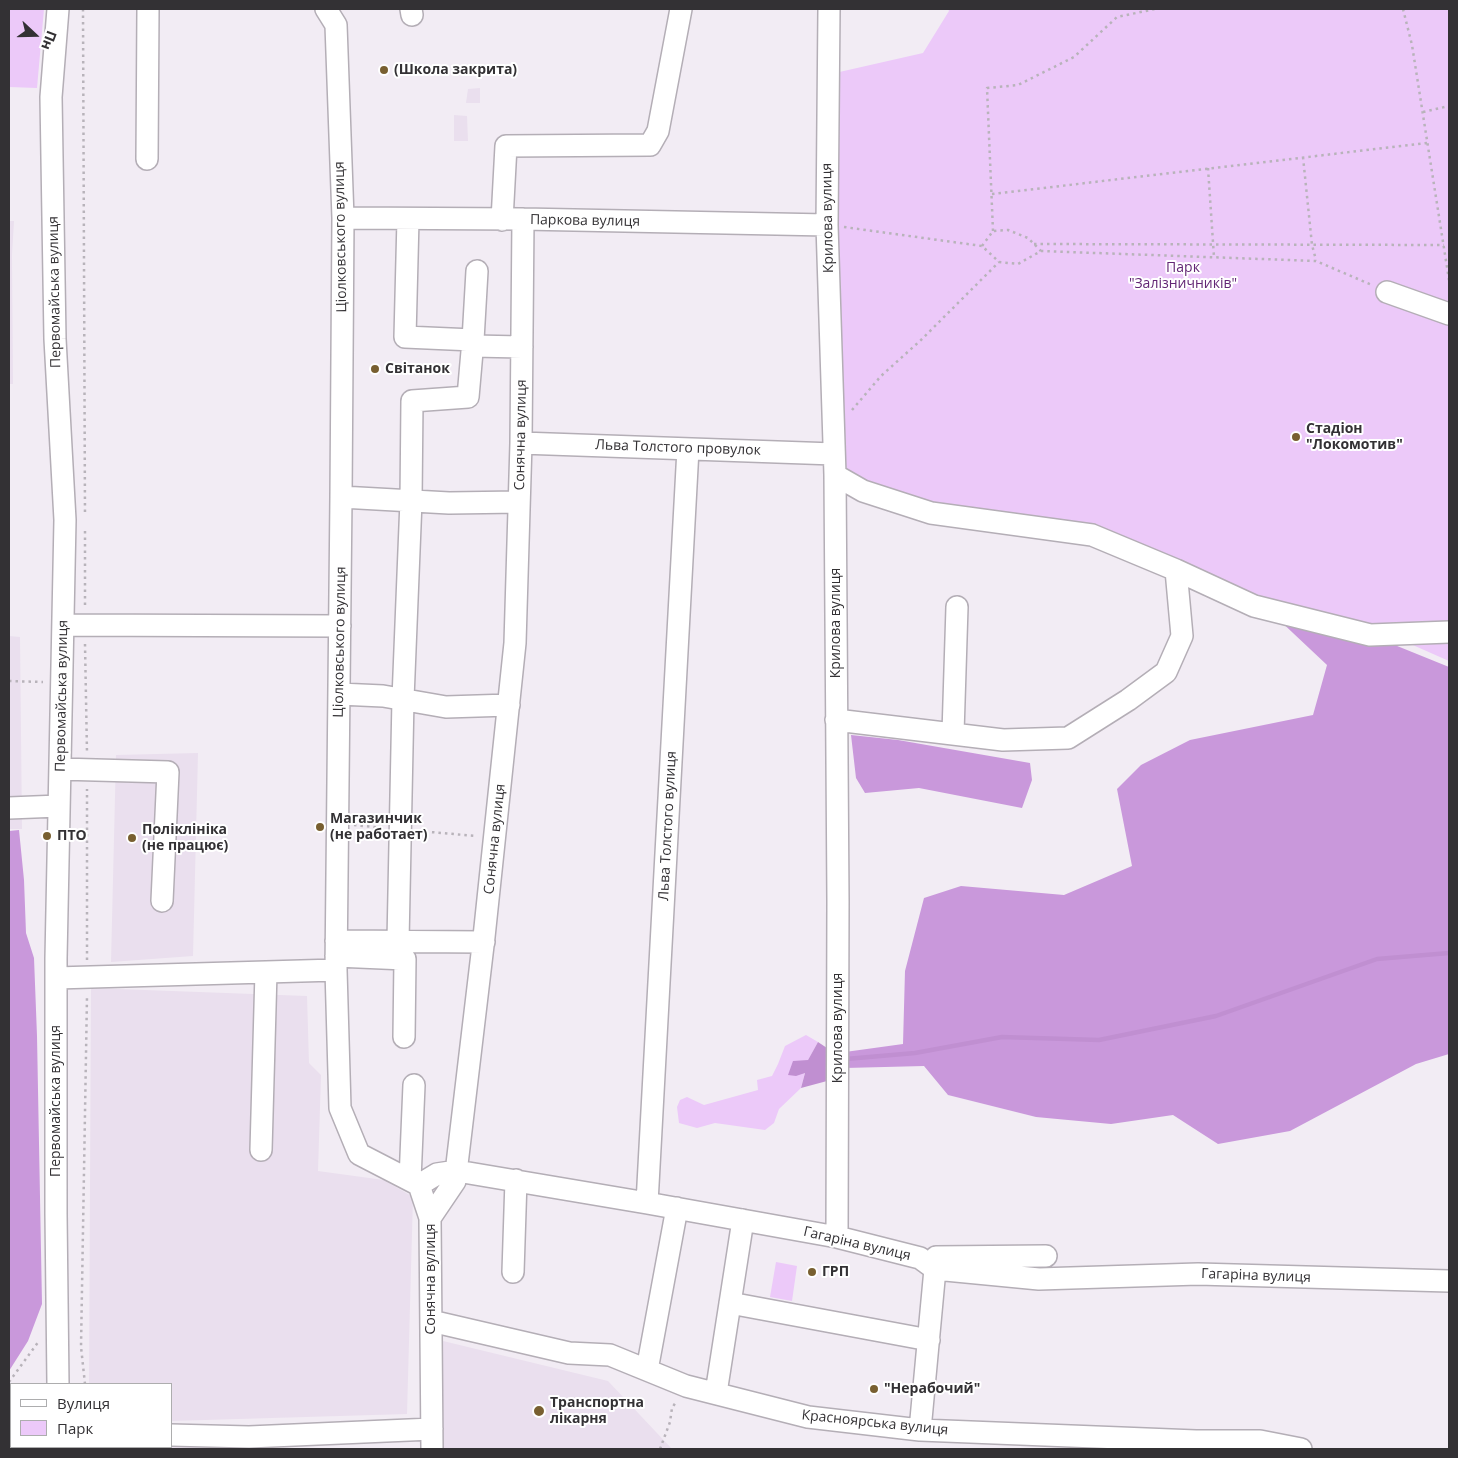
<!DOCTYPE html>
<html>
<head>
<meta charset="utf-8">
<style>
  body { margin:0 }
  #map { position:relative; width:1458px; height:1458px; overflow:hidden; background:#f2ecf4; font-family:"Open Sans",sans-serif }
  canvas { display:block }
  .frame { position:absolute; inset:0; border:10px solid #333134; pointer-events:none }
  .legend { position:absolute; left:10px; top:1383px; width:162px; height:65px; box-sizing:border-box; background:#fff; border:1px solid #adadae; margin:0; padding:6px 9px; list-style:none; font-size:15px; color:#333134 }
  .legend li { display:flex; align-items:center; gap:10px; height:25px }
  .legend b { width:25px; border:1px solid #adadae }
  .north { position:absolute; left:10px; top:10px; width:50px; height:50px; -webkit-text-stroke:4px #fff; paint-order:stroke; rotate:111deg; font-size:14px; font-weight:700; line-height:20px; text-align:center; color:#333134 }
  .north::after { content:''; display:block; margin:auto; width:18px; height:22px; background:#333134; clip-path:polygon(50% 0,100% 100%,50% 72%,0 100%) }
</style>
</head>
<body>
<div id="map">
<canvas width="1458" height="1458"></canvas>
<div class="frame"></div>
<ul class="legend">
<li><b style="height:6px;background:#fff"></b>Вулиця</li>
<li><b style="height:14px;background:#ecc9f9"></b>Парк</li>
</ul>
<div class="north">Пн</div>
</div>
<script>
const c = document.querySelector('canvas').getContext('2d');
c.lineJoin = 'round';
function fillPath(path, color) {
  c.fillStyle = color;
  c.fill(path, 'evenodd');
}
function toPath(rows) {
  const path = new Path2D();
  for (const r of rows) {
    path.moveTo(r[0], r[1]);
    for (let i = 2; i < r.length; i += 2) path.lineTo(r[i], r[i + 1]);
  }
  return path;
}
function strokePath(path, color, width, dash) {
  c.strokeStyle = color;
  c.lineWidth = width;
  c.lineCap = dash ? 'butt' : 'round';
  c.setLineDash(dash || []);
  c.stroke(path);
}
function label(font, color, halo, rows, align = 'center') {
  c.font = font + ' "Open Sans",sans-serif';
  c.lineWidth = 4;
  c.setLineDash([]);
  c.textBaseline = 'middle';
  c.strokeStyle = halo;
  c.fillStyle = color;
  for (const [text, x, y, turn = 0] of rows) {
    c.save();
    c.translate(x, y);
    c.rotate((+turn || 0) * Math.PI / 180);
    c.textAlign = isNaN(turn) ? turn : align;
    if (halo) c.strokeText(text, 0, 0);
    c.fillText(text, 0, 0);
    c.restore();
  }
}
fillPath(toPath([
  [480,88,480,103,466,103,468,89],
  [454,115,467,116,468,141,454,141],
  [9,221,14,221,12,255,13,384,9,384],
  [9,636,20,637,22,829,9,829],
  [198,753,193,956,111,962,116,755],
  [91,988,307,996,309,1063,321,1075,318,1171,384,1180,413,1197,407,1414,171,1421,171,1384,89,1384],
  [443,1341,608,1381,672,1449,443,1449],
  [171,1441,232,1442,232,1449,98,1449,98,1447,171,1447]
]), '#eadfee');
fillPath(toPath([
  [9,9,44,9,37,88,9,87],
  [948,9,1449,9,1449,661,1372,627,1259,601,1094,526,938,505,862,484,841,470,835,73,923,53,949,11],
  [806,1035,818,1042,808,1060,801,1088,779,1109,774,1123,765,1130,715,1123,697,1128,679,1123,677,1107,680,1100,687,1097,704,1105,758,1090,757,1080,772,1076,778,1064,785,1046],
  [776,1262,797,1266,792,1301,770,1297]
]), '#ecc9f9');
fillPath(toPath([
  [1259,601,1370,635,1449,667,1449,1054,1416,1064,1290,1131,1218,1144,1173,1115,1111,1124,1036,1117,948,1095,924,1066,845,1068,845,1052,903,1044,905,971,924,898,961,886,1064,895,1132,866,1117,789,1141,765,1190,740,1313,715,1327,665],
  [851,735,898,740,1030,763,1032,780,1022,808,919,788,865,793,856,778],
  [19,830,24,880,26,933,34,958,37,1036,42,1304,28,1341,9,1371,9,831]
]), '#c998db');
fillPath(toPath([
  [818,1042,827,1048,833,1060,827,1081,801,1088,805,1073,796,1076,788,1075,793,1061,808,1060]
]), '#c08fd1');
strokePath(toPath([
  [846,1059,915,1053,1002,1037,1099,1040,1216,1016,1377,959,1449,953]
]), '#c08fd1', 4.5);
const minor = toPath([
  [58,9,51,97,55,339,65,520,56,958,56,1214,58,1384],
  [326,9,336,25,343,218,341,497,336,970,340,1108,359,1154,419,1185,430,1218],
  [411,9,412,15],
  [829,9,827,225,835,475,838,901,837,1237],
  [147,159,148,9],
  [343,218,523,219,827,225],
  [408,219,405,337,473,340,477,271],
  [502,220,506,146,650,145,658,131,681,9],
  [1387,292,1449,314],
  [473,346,522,347],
  [521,443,834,454],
  [835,475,863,491,931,513,1092,535,1176,570,1254,606,1370,635,1449,632],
  [341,497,449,503,519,502],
  [63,625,340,626],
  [339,694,383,696,446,707,509,705],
  [836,720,1003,740,1068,738,1128,700,1166,672,1182,636,1176,570],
  [953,733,957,607],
  [60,769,168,772,162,901],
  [9,808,59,806],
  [336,941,484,942],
  [398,941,403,699,411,501,412,401,468,397,473,340],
  [336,956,405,959,404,1037],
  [56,978,336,970],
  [261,1150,266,972],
  [410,1180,414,1085],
  [419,1185,437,1174,457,1171,647,1203,837,1237,920,1258,935,1269,1039,1279,1198,1274,1449,1281],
  [647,1203,688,449],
  [936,1257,1046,1256],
  [513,1272,516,1180],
  [730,1303,929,1340],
  [431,1321,569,1353,610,1355,686,1386,808,1417,920,1430,1196,1441,1260,1441,1301,1449],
  [647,1370,677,1208],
  [716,1393,743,1220],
  [920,1430,935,1269],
  [171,1435,249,1437,432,1429],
  [56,1447,56,1449],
  [432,1449,430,1218,455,1181,484,937,515,643,521,443,523,219]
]);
strokePath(minor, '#b4aeb6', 24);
strokePath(toPath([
  [83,9,85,516],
  [1403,9,1412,45,1449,280],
  [1423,112,1449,106],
  [1303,157,1312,245,1316,260],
  [1208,168,1214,257],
  [992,194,1427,143],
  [844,227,982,246,999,262,1018,264,1041,251,1316,261,1372,285],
  [993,231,987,88,1018,85,1074,57,1117,17,1155,9],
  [1034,244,1444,245],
  [982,246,993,231,1008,230,1028,238,1041,251],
  [852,410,881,376,921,340,999,262],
  [85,531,85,608],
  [85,644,87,753],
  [9,681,43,682],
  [354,825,384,828],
  [419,831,476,836],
  [87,960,87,789],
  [9,1382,39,1341],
  [85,1384,81,1347,87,996],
  [9,1432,11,1432],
  [91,1447,91,1449],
  [147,1447,147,1449],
  [660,1449,670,1422,672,1408,676,1402]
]), '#b8b3ba', 2.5, [2.5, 4]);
strokePath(minor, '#fff', 21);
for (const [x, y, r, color] of [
  [384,70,5,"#785f30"],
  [375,369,5,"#785f30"],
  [1296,437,5,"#785f30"],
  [320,827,5,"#785f30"],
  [47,836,5,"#785f30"],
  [132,838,5,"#785f30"],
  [812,1272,5,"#785f30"],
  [874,1389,5,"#785f30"],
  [539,1411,6,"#785f30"]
]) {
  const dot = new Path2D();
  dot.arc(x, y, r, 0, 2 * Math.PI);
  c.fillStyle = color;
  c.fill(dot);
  strokePath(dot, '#fff', 2);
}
label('bold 14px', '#333134', '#fff', [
  ["(Школа закрита)",394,70],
  ["Світанок",385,369],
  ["Стадіон",1306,429],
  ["\"Локомотив\"",1306,445],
  ["Магазинчик",330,819],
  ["(не работает)",330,835],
  ["Поліклініка",142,830],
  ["(не працює)",142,846],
  ["ПТО",57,836],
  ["ГРП",822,1272],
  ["\"Нерабочий\"",884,1389],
  ["Транспортна",550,1403],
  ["лікарня",550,1419]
], 'left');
label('14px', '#333134', '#fff', [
  ["Крилова вулиця",828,218,-91],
  ["Паркова вулиця",585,221,1],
  ["Ціолковського вулиця",341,237,-91],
  ["Первомайська вулиця",55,292,-91],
  ["Сонячна вулиця",521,435,-89],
  ["Льва Толстого провулок",678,448,2],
  ["Крилова вулиця",836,623,-90],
  ["Ціолковського вулиця",340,642,-89],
  ["Первомайська вулиця",62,696,-89],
  ["Льва Толстого вулиця",668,826,-87],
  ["Сонячна вулиця",495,839,-84],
  ["Крилова вулиця",838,1028,-90],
  ["Первомайська вулиця",56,1101,-90],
  ["Гагаріна вулиця",857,1244,13],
  ["Гагаріна вулиця",1256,1276,2],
  ["Сонячна вулиця",431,1279,-90],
  ["Красноярська вулиця",875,1423,6]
]);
label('14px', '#632675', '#fff', [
  ["Парк",1183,268],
  ["\"Залізничників\"",1183,284]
]);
</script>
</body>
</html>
